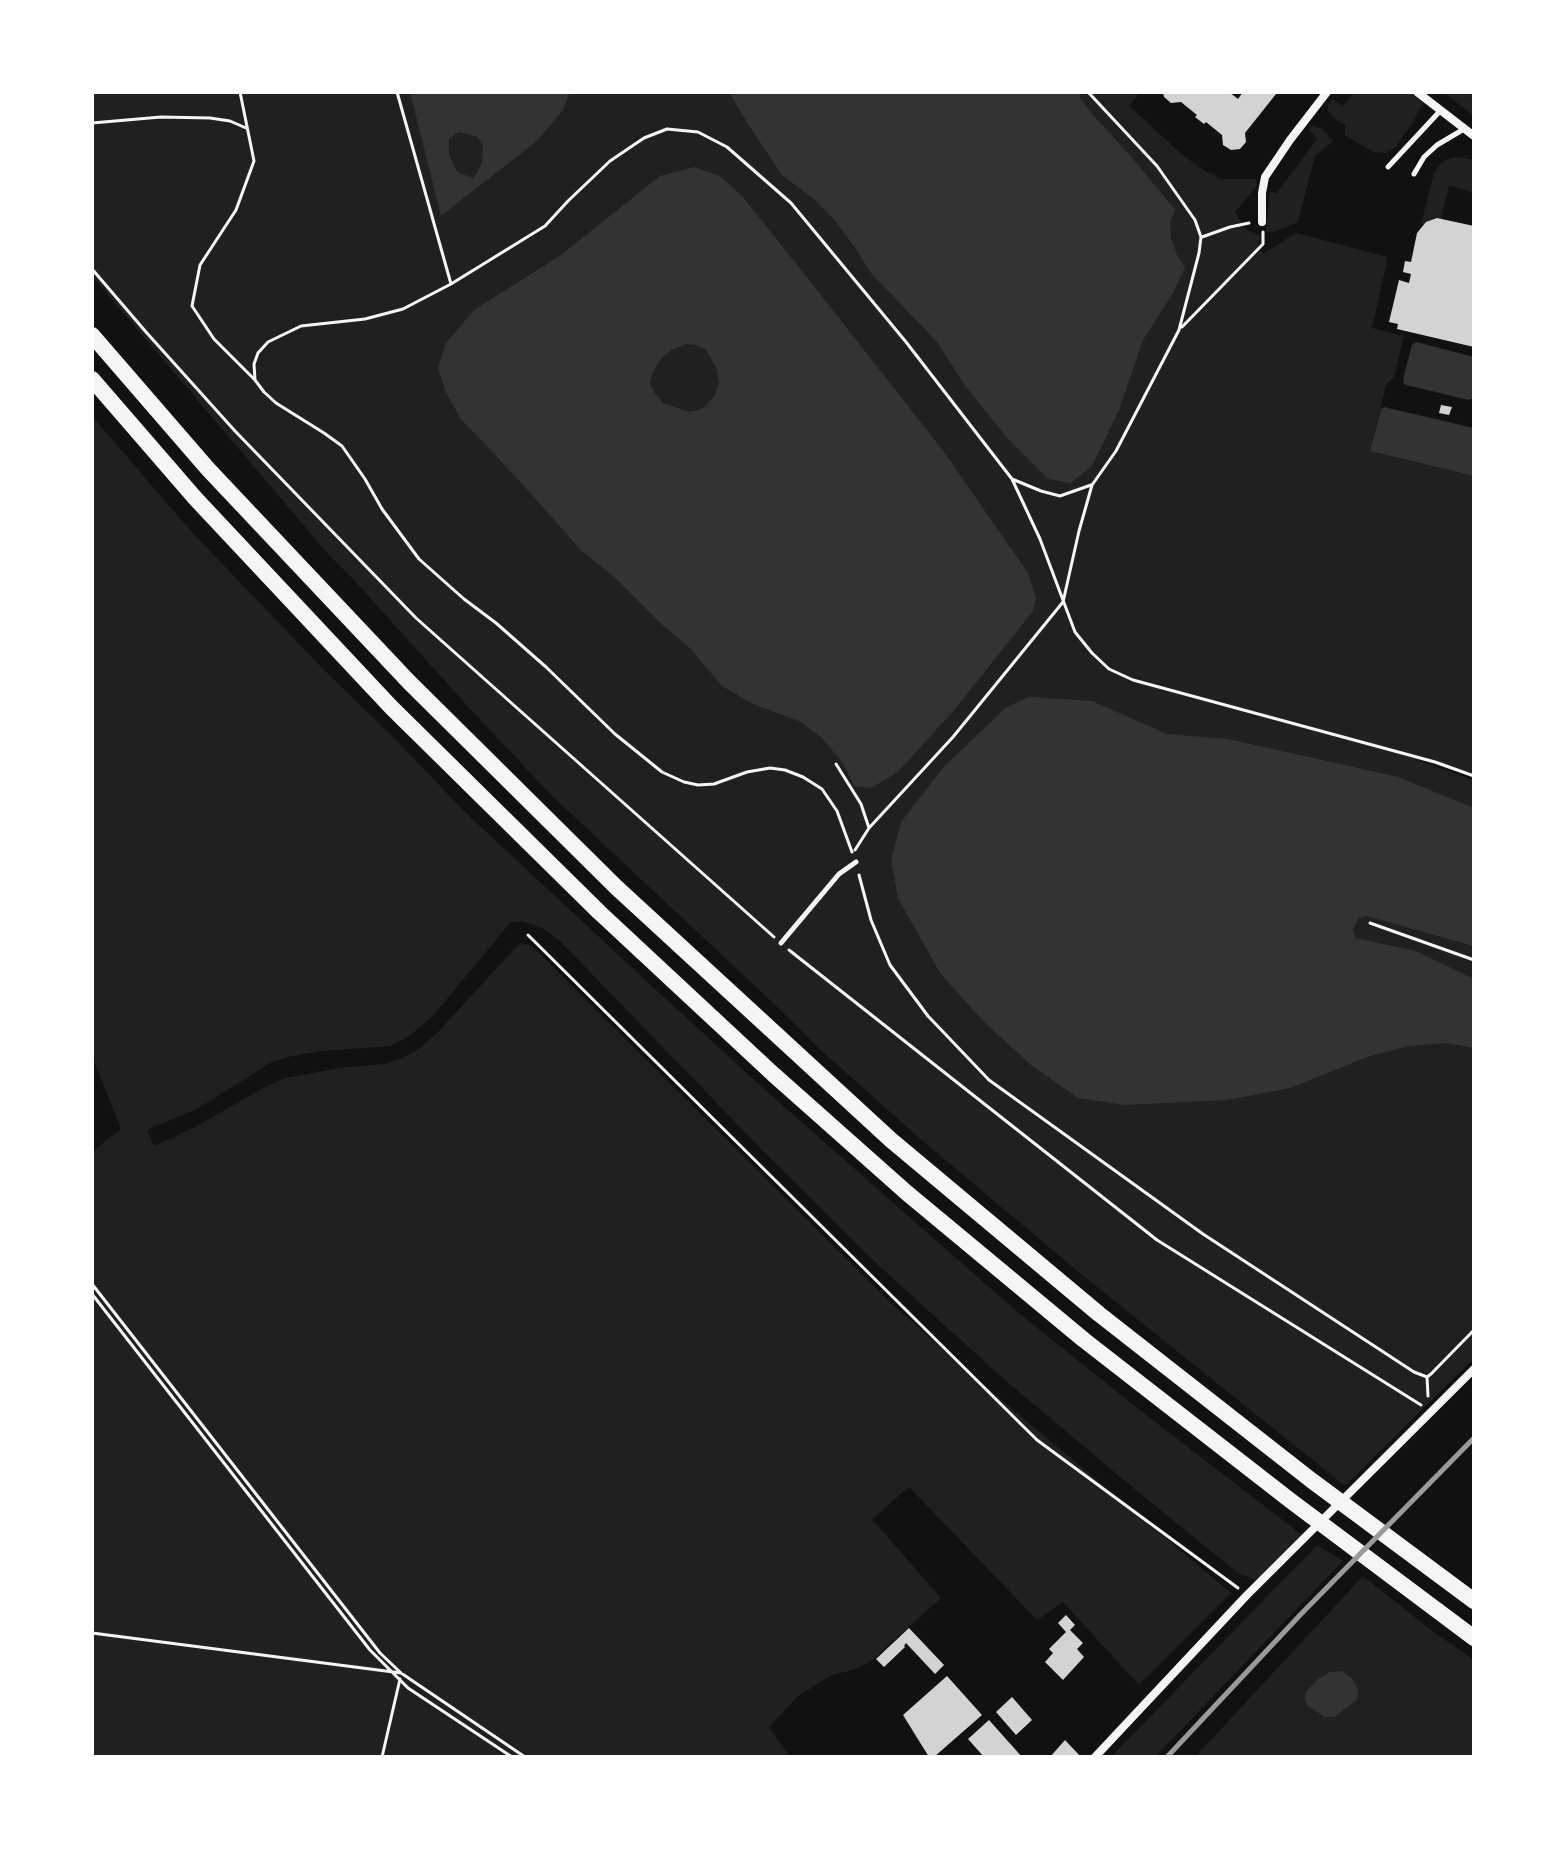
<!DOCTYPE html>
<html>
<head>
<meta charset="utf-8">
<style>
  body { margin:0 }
  #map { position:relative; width:1566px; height:1849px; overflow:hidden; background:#111; font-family:"Space Grotesk",sans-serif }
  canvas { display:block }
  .frame { position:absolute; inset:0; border:94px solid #fff; pointer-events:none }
</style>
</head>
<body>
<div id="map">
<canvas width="1566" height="1849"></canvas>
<div class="frame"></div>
</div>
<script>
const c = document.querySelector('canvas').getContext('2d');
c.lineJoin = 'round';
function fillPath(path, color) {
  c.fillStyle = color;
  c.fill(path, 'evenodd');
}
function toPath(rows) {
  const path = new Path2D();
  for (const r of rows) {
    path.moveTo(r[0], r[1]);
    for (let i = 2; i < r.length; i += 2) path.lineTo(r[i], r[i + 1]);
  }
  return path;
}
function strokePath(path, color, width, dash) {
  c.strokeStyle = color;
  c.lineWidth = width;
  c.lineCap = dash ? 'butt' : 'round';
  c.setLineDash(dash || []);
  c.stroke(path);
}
fillPath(toPath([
  [92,92,1140,92,1129,106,1184,156,1205,171,1223,179,1256,179,1257,186,1235,212,1246,229,1261,236,1257,245,1263,254,1296,233,1388,257,1372,328,1404,336,1394,377,1386,385,1370,451,1474,476,1474,776,1410,758,1474,780,1474,1358,1345,1486,1081,1274,925,1143,825,1054,770,1000,552,796,473,712,353,579,329,555,92,276],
  [1354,92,1409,92,1423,103,1413,122,1396,147,1385,153,1373,152,1345,135,1345,124,1337,121,1328,111,1328,105,1333,99,1343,106],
  [1443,92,1474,92,1474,116],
  [1312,126,1321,128,1333,141,1315,156,1298,222,1271,233,1266,231,1270,191,1276,194,1317,139,1309,130],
  [1459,157,1474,160,1474,193,1449,185,1439,229,1421,224,1434,173,1440,164,1447,159],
  [92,416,190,530,322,668,396,740,467,814,642,977,763,1088,1015,1310,1141,1411,1302,1535,1260,1579,1253,1579,1239,1574,1137,1491,1006,1381,879,1266,763,1151,560,941,544,929,523,921,511,922,432,1017,409,1036,391,1046,322,1051,292,1056,272,1062,197,1109,147,1130,154,1146,195,1127,265,1087,285,1078,340,1068,385,1064,403,1058,420,1048,437,1033,518,945,528,944,537,951,893,1305,978,1380,1231,1593,1139,1685,1063,1602,1037,1620,909,1487,872,1519,941,1598,871,1661,853,1670,832,1675,798,1696,769,1727,790,1757,92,1757,92,1148,94,1150,121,1129,92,1056],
  [1317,1545,1343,1561,1155,1757,1111,1757],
  [1363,1576,1431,1630,1474,1660,1474,1757,1195,1757],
  [1342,1671,1352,1678,1356,1700,1346,1707]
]), '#202020');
fillPath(toPath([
  [410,92,570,92,563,110,538,140,441,216],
  [459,132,478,137,483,147,482,163,474,178,459,173,454,167,449,153,449,139],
  [729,92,1079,92,1080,98,1093,115,1134,160,1175,210,1170,223,1171,239,1178,257,1185,267,1173,293,1143,340,1119,410,1092,466,1071,483,1048,479,1008,439,966,387,937,342,871,273,854,246,833,218,815,200,782,175,748,124],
  [694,167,720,176,743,197,806,276,944,452,1028,573,1036,598,1033,611,955,709,898,772,871,788,854,786,843,763,821,737,799,721,753,704,722,686,690,648,659,622,614,577,581,550,516,477,460,418,446,392,438,368,446,343,474,310,561,255,660,176],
  [686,344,696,345,706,350,717,369,719,383,715,395,706,406,700,410,689,412,663,403,654,392,650,384,652,374,660,360,671,350],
  [1416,342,1474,357,1474,391,1472,398,1469,400,1406,385,1403,383,1404,375,1412,345],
  [1384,407,1474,428,1474,476,1370,451,1381,409],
  [1028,697,1092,701,1167,734,1228,739,1398,777,1474,808,1474,946,1366,916,1358,919,1353,930,1355,938,1416,951,1474,979,1474,1048,1446,1043,1409,1046,1367,1057,1290,1088,1227,1100,1125,1105,1078,1098,1031,1065,984,1022,940,973,898,898,891,860,901,822,942,769,1005,708],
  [1342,1671,1352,1678,1358,1689,1357,1700,1334,1717,1325,1717,1308,1706,1305,1700,1306,1692,1318,1679,1330,1672]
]), '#333');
fillPath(toPath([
  [1163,92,1229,92,1238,99,1243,92,1274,92,1276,94,1245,133,1246,142,1240,149,1231,150,1223,145,1222,135,1206,122,1204,124,1195,117,1197,115,1181,102,1171,103,1164,97],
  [1437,218,1474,226,1474,347,1397,329,1398,324,1389,322,1399,280,1409,283,1411,274,1403,272,1405,261,1411,262,1417,233,1426,222],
  [1441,405,1452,407,1449,415,1439,413],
  [1066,1615,1075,1625,1070,1630,1083,1643,1077,1649,1084,1657,1063,1680,1045,1662,1053,1653,1049,1649,1066,1632,1058,1623],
  [909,1628,944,1665,935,1674,906,1643,904,1646,905,1647,884,1667,876,1659],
  [947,1676,982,1715,934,1757,929,1757,903,1715],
  [1012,1697,1032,1720,1016,1735,996,1712],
  [989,1720,1022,1757,984,1757,968,1739],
  [1065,1740,1081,1757,1050,1757]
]), '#d3d3d3');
strokePath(toPath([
  [240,92,254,161,236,210,200,265,192,306,214,339,255,380],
  [397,92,451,284],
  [92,123,161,117,210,118,230,121,246,128],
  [1202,237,1230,227,1249,223],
  [92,269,146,332,235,431,416,618,774,937],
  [1182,327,1263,244,1263,232],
  [1012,479,1041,491,1060,496,1091,485],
  [836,764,861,804,869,828],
  [855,850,869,828,953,737,1063,602,1079,531,1092,485,1116,451,1179,330,1199,253,1201,237,1195,220,1157,166,1088,92],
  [852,852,837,811,822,789,803,777,785,770,770,768,747,772,714,784,698,785,684,782,662,772,615,734,546,667,496,623,464,599,419,559,382,509,365,479,342,446,324,433,276,403,264,392,255,380,254,364,258,353,268,342,301,326,365,319,403,309,451,284,545,226,568,201,610,161,644,138,667,129,698,132,727,147,791,203,906,342,1012,479,1040,539,1075,632,1092,653,1109,669,1133,680,1435,762,1474,776],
  [859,875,871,920,890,965,928,1016,989,1080,1203,1234,1414,1372,1427,1377,1431,1374,1474,1330],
  [1370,923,1474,960],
  [528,935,1037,1440,1238,1588],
  [789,950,1157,1240,1421,1405],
  [92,1284,380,1653,401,1673,525,1757],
  [92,1294,370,1650,408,1688,512,1757],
  [1427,1377,1428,1396],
  [92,1633,401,1673],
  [382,1757,400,1679]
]), '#f5f5f5', 3);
strokePath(toPath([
  [1388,167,1441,110],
  [1414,174,1424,157,1437,145,1464,129],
  [781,943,839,874,856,862]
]), '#f5f5f5', 5);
strokePath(toPath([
  [1417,92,1474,136],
  [1262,222,1262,193,1265,177,1290,140,1327,92],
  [1095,1757,1247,1595,1474,1369]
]), '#f5f5f5', 8);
strokePath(toPath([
  [92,335,208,469,409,682,616,887,891,1140,1099,1314,1311,1480,1474,1601],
  [92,379,195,498,391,707,599,912,773,1074,907,1193,1084,1340,1291,1501,1474,1638]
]), '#f5f5f5', 16);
strokePath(toPath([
  [1167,1757,1302,1613,1474,1438]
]), '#9a9a9a', 5);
</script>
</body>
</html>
